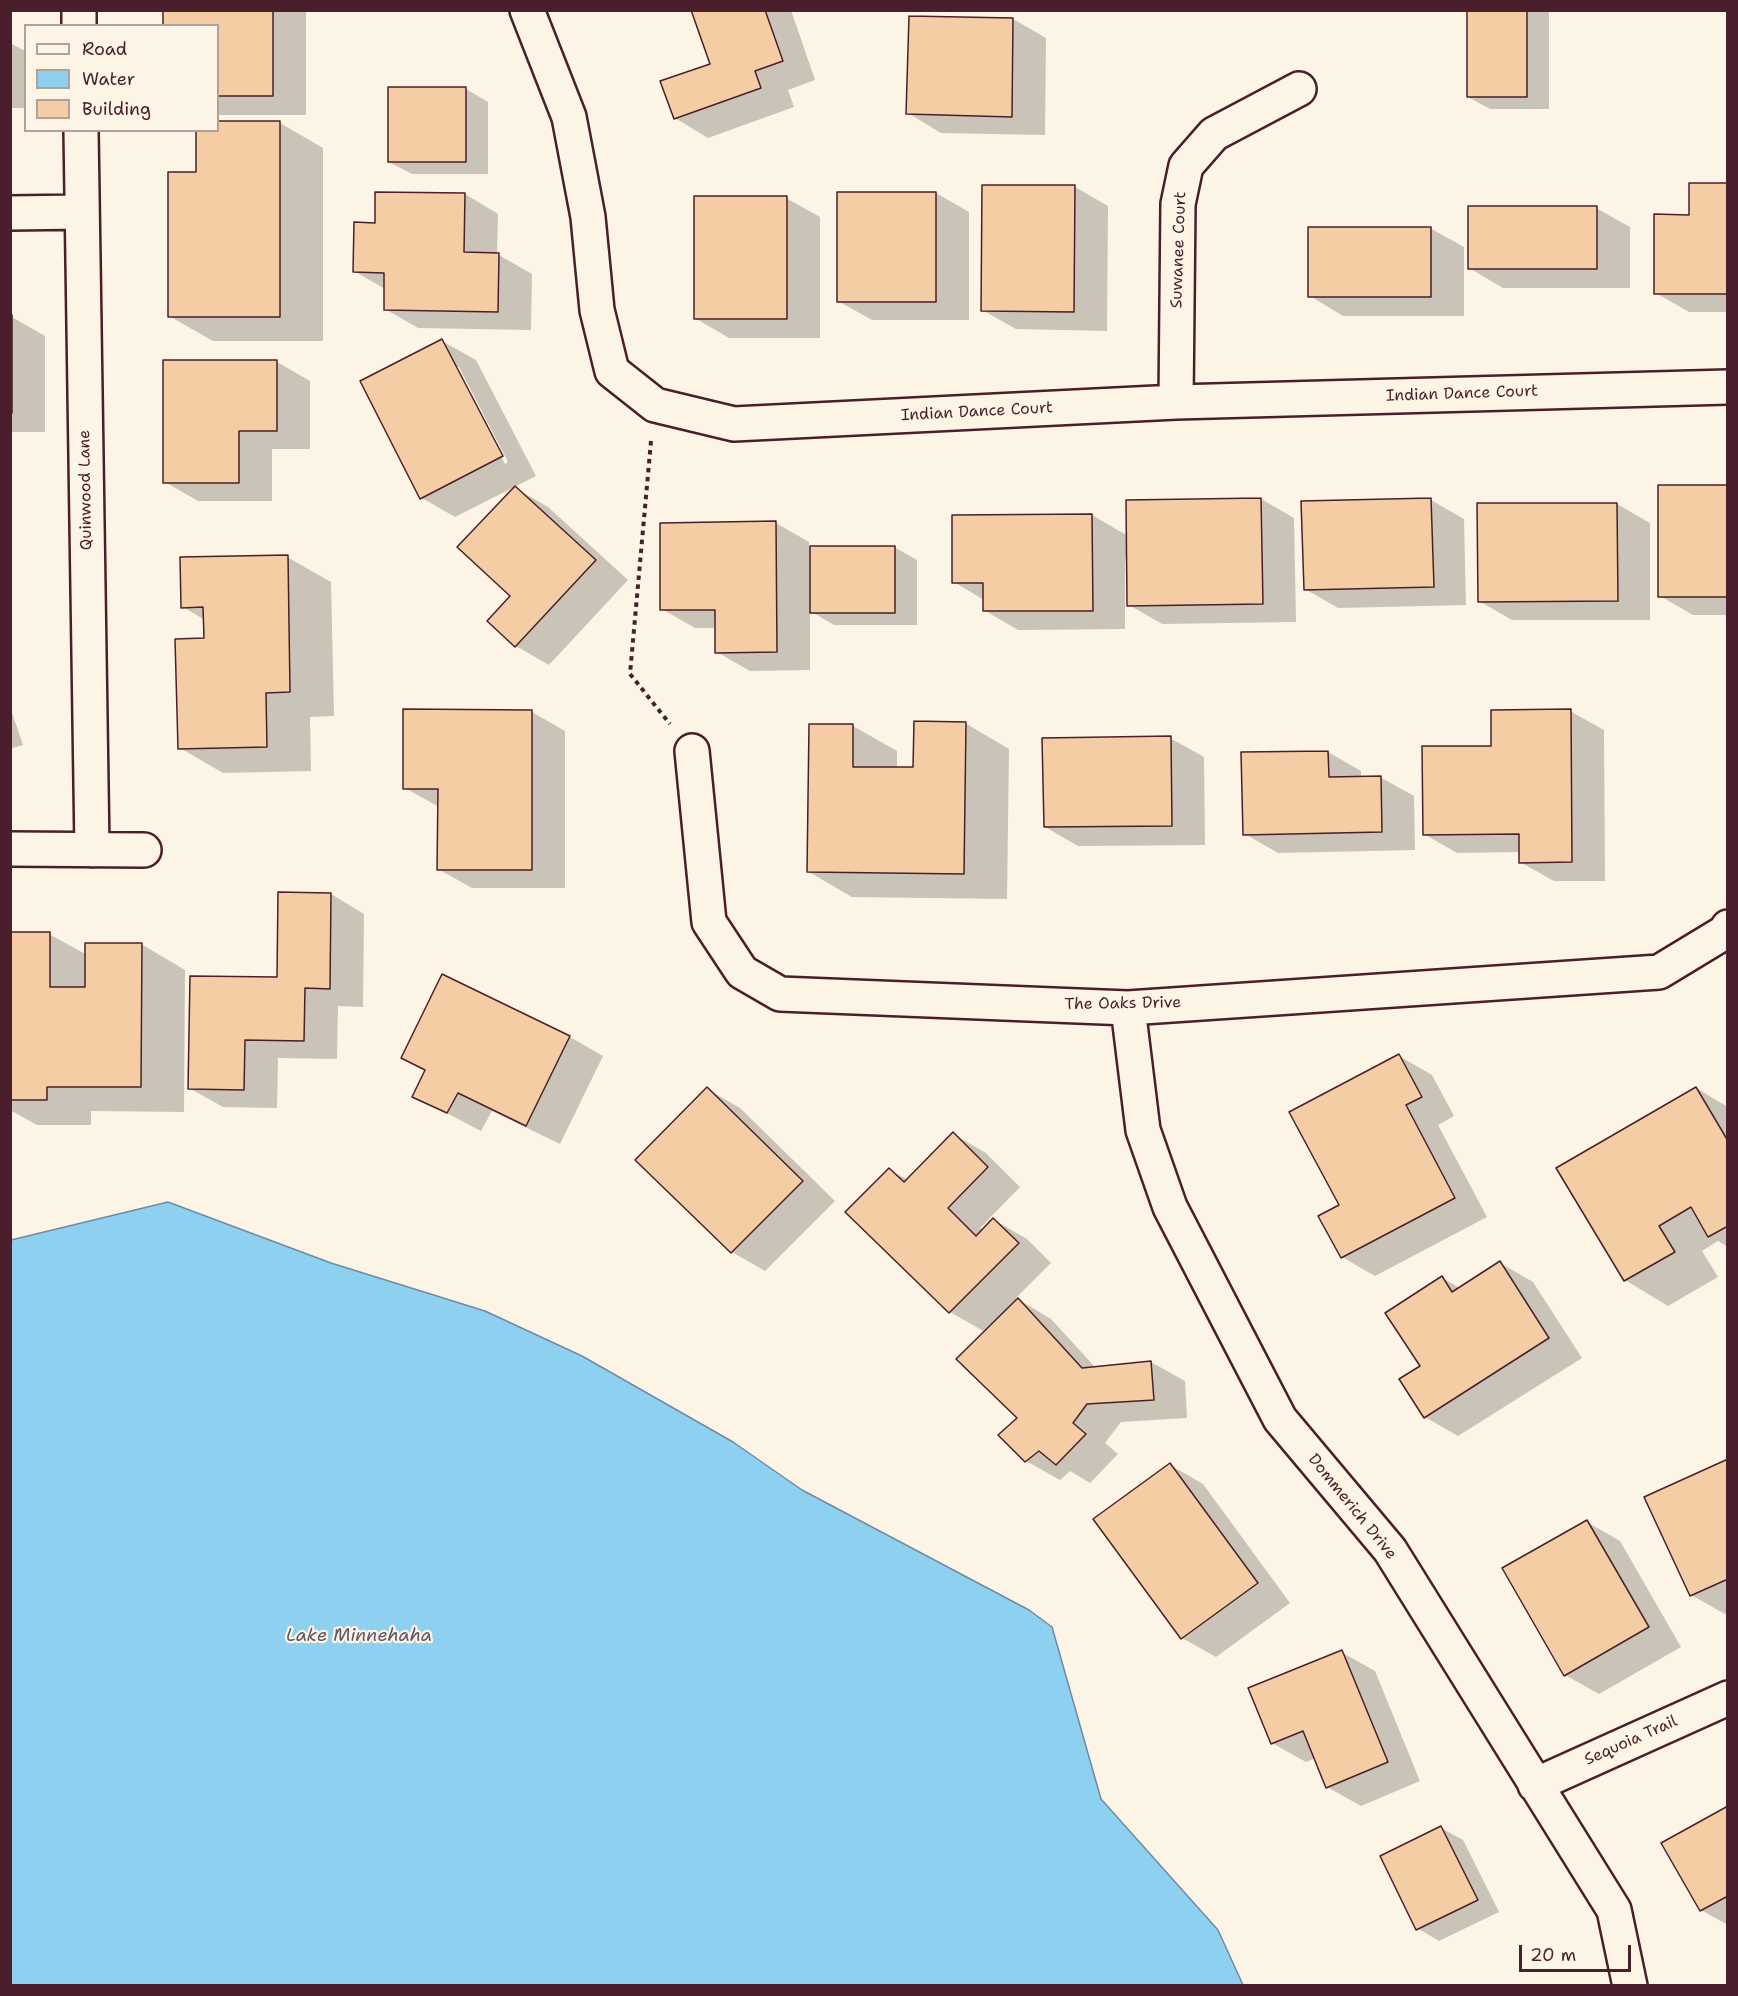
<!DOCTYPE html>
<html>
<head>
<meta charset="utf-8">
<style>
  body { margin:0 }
  #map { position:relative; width:1738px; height:1996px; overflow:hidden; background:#fcf5e5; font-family:"Shantell Sans",sans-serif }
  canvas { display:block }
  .frame { position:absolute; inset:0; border:12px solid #4a1f2b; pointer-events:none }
  .legend { position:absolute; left:24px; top:24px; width:195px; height:108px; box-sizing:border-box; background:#fcf5e5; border:2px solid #b59f9b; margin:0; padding:8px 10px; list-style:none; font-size:18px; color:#4a1f2b }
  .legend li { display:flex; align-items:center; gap:12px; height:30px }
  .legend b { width:30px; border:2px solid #b59f9b }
  .scale { position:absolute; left:1519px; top:1945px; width:112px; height:27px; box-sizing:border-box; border:3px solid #4a1f2b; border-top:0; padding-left:8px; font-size:18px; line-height:21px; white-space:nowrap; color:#4a1f2b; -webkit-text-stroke:4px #fcf5e5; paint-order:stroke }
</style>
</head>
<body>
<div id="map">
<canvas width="1738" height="1996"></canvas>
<div class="frame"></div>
<ul class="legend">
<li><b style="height:8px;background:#fcf5e5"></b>Road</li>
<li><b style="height:16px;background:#8ed0ef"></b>Water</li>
<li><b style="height:16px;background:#f5cda4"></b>Building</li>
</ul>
<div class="scale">20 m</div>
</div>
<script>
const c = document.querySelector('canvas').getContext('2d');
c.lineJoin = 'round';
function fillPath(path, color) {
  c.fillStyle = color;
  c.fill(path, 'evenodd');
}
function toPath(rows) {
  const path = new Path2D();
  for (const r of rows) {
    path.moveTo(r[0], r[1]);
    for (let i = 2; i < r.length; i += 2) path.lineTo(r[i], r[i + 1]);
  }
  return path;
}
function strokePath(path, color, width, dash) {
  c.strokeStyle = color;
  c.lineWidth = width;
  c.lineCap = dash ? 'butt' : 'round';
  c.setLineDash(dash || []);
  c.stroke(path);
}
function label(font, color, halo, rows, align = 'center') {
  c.font = font + ' "Shantell Sans",sans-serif';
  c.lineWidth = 4.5;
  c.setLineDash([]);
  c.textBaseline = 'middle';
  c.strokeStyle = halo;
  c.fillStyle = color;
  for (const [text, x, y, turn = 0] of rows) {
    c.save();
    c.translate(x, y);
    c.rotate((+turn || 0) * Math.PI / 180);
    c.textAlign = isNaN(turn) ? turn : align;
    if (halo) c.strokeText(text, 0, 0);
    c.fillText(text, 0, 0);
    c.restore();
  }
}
const water = toPath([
  [168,1202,331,1263,485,1311,582,1356,733,1442,802,1490,1029,1610,1052,1627,1101,1799,1218,1930,1243,1985,11,1985,11,1240,168,1202]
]);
fillPath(water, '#8ed0ef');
strokePath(water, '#7389a1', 1.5);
fillPath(toPath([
  [165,10,306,10,306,115,218,115,218,26],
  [693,10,791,10,815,80,788,90,794,107,708,138,675,118,712,65],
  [1468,10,1549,11,1549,109,1490,109,1468,97],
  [1013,19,1046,38,1045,135,941,133,908,113],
  [10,43,25,51,25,108,10,108],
  [466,89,488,102,488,174,412,174,389,162],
  [218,123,280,123,323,148,323,341,213,341,169,316],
  [1728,184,1728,312,1689,312,1656,293,1690,216],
  [984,186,1075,187,1108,206,1107,331,1016,329,982,310],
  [936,193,969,212,969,320,872,320,838,301],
  [465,194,498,214,497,254,532,274,531,330,418,328,385,309,385,289,354,271,376,224],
  [786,198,820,217,820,338,729,338,695,318],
  [1596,208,1630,227,1630,288,1503,288,1469,268],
  [1430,228,1464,247,1464,316,1343,316,1310,296],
  [10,316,45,336,45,432,10,432],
  [442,341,476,360,536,476,455,517,422,498],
  [455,367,459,367,508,462,505,464],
  [277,362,310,381,310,449,272,449,272,501,198,501,165,482],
  [1728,487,1728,615,1693,615,1660,596],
  [515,488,548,507,628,580,549,665,516,646,512,596],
  [1261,499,1294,518,1296,622,1162,624,1129,605,1128,559,1125,559,1125,629,1018,630,984,610,984,600,954,582,1092,515,1128,536],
  [1431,500,1464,519,1466,605,1338,608,1305,589],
  [1617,504,1650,523,1650,620,1512,620,1479,601],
  [776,523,809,542,809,547,894,547,917,560,917,625,834,625,810,611,810,670,750,671,717,652,717,628,695,628,662,609],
  [287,557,331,582,334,716,310,717,311,771,223,773,180,748,206,640,205,620,183,607],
  [10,707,23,745,10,749],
  [1570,711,1604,730,1605,881,1554,881,1520,862,1520,852,1457,853,1424,834,1493,747],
  [532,712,565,731,565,888,472,888,438,869,439,807,405,788],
  [965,723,1009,749,1007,899,852,897,809,872,810,725,853,726,897,751,897,769,915,769],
  [1170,738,1204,757,1205,845,1078,846,1045,827],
  [1328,752,1361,771,1361,778,1380,777,1414,796,1415,850,1278,853,1245,834],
  [331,894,364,914,363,1007,338,1006,337,1059,278,1058,277,1108,223,1107,189,1088,279,979],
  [10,933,49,934,87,955,141,944,185,970,184,1112,91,1111,91,1125,37,1125,10,1110],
  [443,976,570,1037,603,1056,560,1144,492,1111,481,1131,414,1096,426,1071,403,1057],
  [1399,1056,1432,1075,1454,1116,1438,1125,1487,1217,1375,1276,1342,1257,1341,1206],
  [1696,1088,1728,1107,1728,1247,1718,1241,1702,1251,1718,1277,1668,1306,1625,1280],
  [707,1089,740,1108,835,1201,765,1271,732,1252,637,1160],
  [953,1134,986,1153,1020,1187,980,1228,983,1231,994,1220,1027,1239,1051,1263,1016,1298,1051,1319,1096,1368,1151,1362,1185,1381,1187,1418,1121,1422,1105,1443,1118,1454,1090,1483,1070,1471,1060,1480,1026,1461,1000,1435,1019,1418,985,1332,950,1312,847,1212,890,1170,908,1180],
  [1500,1263,1533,1282,1582,1358,1458,1436,1425,1417,1442,1278,1460,1288],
  [1728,1460,1728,1613,1725,1614,1691,1595],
  [1170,1465,1203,1484,1290,1603,1216,1657,1182,1638],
  [1587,1522,1620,1541,1681,1647,1599,1694,1565,1675],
  [1341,1652,1375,1671,1420,1781,1361,1806,1327,1787,1316,1758,1306,1762,1272,1743],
  [1728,1808,1728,1925,1701,1910,1663,1844],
  [1441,1828,1463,1840,1499,1912,1439,1941,1417,1928]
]), '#0003');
const building = toPath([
  [163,10,273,10,273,96,218,96,218,26,163,26,163,10],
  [691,10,765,10,783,61,755,71,761,88,674,119,660,81,710,64,691,10],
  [1467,10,1527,10,1527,97,1467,97,1467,10],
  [909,16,1013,18,1012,117,906,114,909,16],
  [388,87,466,87,466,162,388,162,388,87],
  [218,121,280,121,280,317,168,317,168,172,196,172,196,130,218,130,218,121],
  [1689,183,1728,183,1728,294,1654,294,1654,214,1689,215,1689,183],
  [982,185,1075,185,1074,312,981,311,982,185],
  [375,192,465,193,464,252,499,253,498,312,384,310,384,273,353,272,354,222,375,223,375,192],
  [837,192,936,192,936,302,837,302,837,192],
  [694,196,787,196,787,319,694,319,694,196],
  [1468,206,1597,206,1597,269,1468,269,1468,206],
  [1308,227,1431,227,1431,297,1308,297,1308,227],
  [10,315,12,315,12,413,10,413,10,315],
  [442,339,503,456,420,499,360,381,442,339],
  [163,360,277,360,277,431,239,431,239,483,163,483,163,360],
  [1658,485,1728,485,1728,597,1658,597,1658,485],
  [515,486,596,560,515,647,487,621,510,596,457,547,515,486],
  [1261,498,1263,604,1127,606,1126,500,1261,498],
  [1431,498,1434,587,1304,590,1301,501,1431,498],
  [1477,503,1617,503,1618,601,1478,602,1477,503],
  [1092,514,1093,611,983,611,983,583,952,583,952,515,1092,514],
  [776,521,777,652,715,653,715,610,660,610,660,523,776,521],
  [810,546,895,546,895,613,810,613,810,546],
  [288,555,290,692,266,693,267,747,178,749,175,639,204,638,203,607,181,608,180,557,288,555],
  [403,709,532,710,532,870,437,870,438,789,403,789,403,709],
  [1571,709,1572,862,1519,863,1519,834,1423,835,1422,746,1491,746,1491,710,1571,709],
  [914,721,966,722,964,874,807,872,809,724,853,724,853,767,913,767,914,721],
  [1171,736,1172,826,1044,827,1042,738,1171,736],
  [1328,751,1329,777,1381,776,1382,832,1243,835,1241,752,1328,751],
  [278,892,331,893,330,989,305,988,304,1041,245,1040,244,1090,188,1089,190,976,277,977,278,892],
  [10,932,50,932,50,987,85,987,85,943,142,943,141,1087,47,1087,47,1100,10,1100,10,932],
  [442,974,570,1036,526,1126,458,1093,447,1113,412,1097,425,1070,401,1058,442,974],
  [1399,1054,1422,1097,1406,1105,1455,1198,1341,1258,1318,1216,1339,1205,1289,1112,1399,1054],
  [707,1087,803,1181,731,1253,635,1160,707,1087],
  [1696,1087,1728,1141,1728,1226,1708,1237,1691,1207,1659,1226,1675,1252,1624,1281,1556,1168,1696,1087],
  [953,1132,988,1167,948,1208,976,1236,993,1218,1019,1243,949,1313,845,1212,889,1168,904,1182,953,1132],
  [1500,1261,1549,1338,1424,1418,1399,1379,1420,1366,1385,1313,1442,1276,1452,1292,1500,1261],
  [1018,1298,1082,1368,1151,1361,1154,1400,1087,1404,1073,1423,1086,1434,1056,1465,1039,1451,1025,1462,998,1435,1017,1418,956,1359,1018,1298],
  [1728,1459,1728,1579,1690,1596,1644,1497,1728,1459],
  [1170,1463,1258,1583,1181,1639,1093,1519,1170,1463],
  [1587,1520,1649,1627,1564,1676,1502,1568,1587,1520],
  [1342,1650,1388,1762,1326,1788,1303,1731,1271,1744,1248,1688,1342,1650],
  [1728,1806,1728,1896,1700,1911,1661,1843,1728,1806],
  [1441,1826,1478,1900,1416,1930,1380,1856,1441,1826]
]);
fillPath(building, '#f5cda4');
strokePath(building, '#4a1f2b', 1.5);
const minor = toPath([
  [79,10,79,26],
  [527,10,569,117,588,217,597,310,612,371,655,405,734,424,1176,402,1728,387],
  [81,130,92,850],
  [10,213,82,212],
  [1176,402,1178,204,1186,166,1214,134,1299,89],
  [692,751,709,922,742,972,780,994,1128,1008,1659,972,1725,932,1728,927],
  [10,849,144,850],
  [1128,1008,1143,1130,1170,1207,1280,1419,1390,1550,1614,1910,1630,1986],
  [1535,1785,1728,1698]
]);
strokePath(minor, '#4a1f2b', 38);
strokePath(toPath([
  [651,441,630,674,670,724]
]), '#4a1f2b', 4, [4.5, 4.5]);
strokePath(minor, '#fcf5e5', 33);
label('16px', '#4a1f2b', '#fcf5e5', [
  ["Suwanee Court",1179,250,-88],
  ["Indian Dance Court",1462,394,-2],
  ["Indian Dance Court",977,412,-3],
  ["Quinwood Lane",86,490,-91],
  ["The Oaks Drive",1123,1004,-1],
  ["Dommerich Drive",1352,1507,51],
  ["Sequoia Trail",1631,1741,-24]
]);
label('italic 18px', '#5e5466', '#fcf5e5', [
  ["Lake Minnehaha",359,1636]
]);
</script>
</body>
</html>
